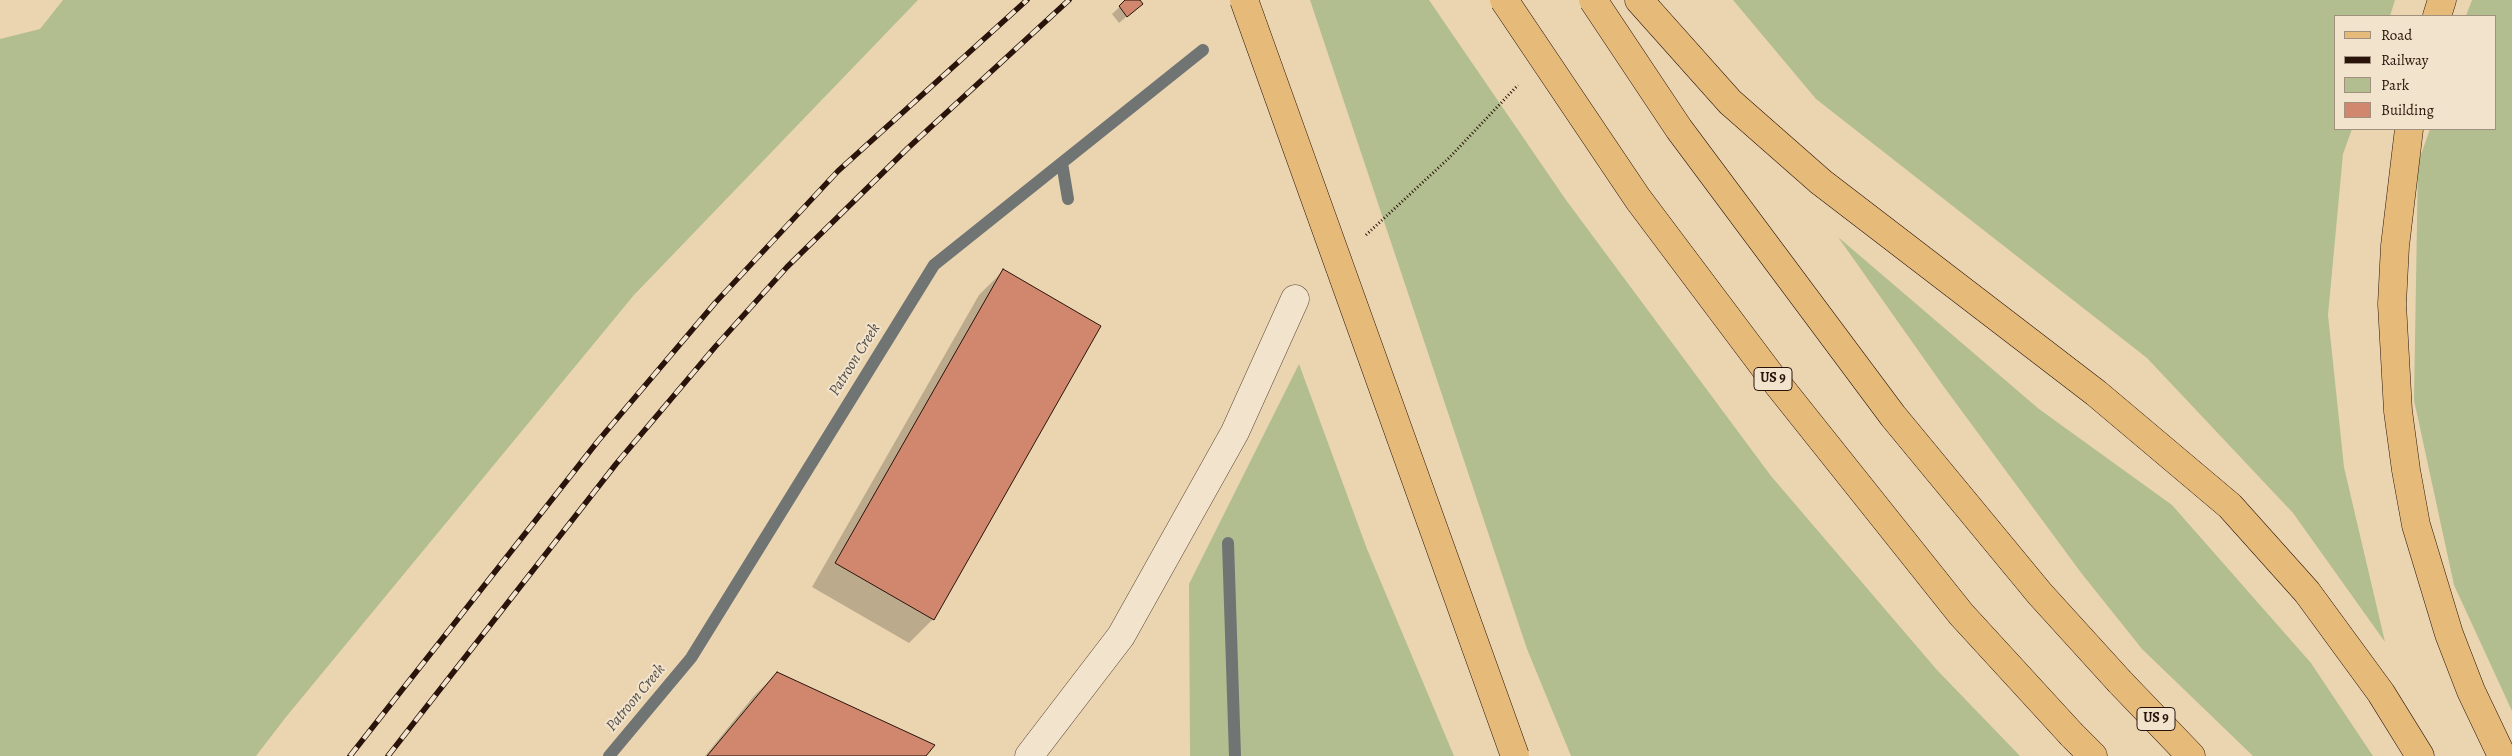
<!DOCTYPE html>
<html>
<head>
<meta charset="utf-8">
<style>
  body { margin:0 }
  #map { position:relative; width:2512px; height:756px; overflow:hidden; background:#ebd5b0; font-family:Alegreya,serif }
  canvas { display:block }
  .legend { position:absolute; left:2334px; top:15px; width:162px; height:115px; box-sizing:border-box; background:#f2e4cc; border:1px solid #a2907f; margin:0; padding:6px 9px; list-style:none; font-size:15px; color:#29130b }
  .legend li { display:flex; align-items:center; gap:10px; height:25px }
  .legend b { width:25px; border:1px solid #a2907f }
</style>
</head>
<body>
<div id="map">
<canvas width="2512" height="756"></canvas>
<ul class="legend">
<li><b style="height:6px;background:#e6ba78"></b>Road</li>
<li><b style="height:6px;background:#29130b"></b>Railway</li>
<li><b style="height:14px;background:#b2be8f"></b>Park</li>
<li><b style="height:14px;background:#d0876e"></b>Building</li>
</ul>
</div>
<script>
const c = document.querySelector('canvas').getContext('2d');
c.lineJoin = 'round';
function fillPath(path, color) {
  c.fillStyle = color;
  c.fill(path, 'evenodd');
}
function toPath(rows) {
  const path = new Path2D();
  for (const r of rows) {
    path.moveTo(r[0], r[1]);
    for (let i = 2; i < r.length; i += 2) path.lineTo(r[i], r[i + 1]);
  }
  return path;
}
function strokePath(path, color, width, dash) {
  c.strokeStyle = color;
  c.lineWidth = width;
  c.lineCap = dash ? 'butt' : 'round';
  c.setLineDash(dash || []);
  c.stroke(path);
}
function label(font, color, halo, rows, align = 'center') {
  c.font = font + ' Alegreya,serif';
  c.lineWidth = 4;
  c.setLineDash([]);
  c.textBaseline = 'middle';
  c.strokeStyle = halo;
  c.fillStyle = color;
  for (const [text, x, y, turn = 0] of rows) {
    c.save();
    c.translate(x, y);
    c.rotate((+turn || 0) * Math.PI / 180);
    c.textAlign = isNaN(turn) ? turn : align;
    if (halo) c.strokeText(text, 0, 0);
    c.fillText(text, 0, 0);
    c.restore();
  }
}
fillPath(toPath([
  [63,0,918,0,634,295,286,717,256,756,0,756,0,39,40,29],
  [1310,0,1429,0,1566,200,1771,476,1937,670,2020,756,1571,756,1527,649],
  [1733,0,2395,0,2390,16,2336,16,2336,129,2352,129,2343,154,2328,315,2344,467,2385,642,2293,513,2147,358,1816,99],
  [2472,0,2512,0,2512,711,2454,585,2414,400,2418,163,2430,129,2496,129,2496,16,2466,16],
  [1838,237,2039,409,2172,505,2311,663,2373,756,2253,756,2142,649,2082,574,1944,387],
  [1299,364,1367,549,1454,756,1190,756,1189,584]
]), '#b2be8f');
fillPath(toPath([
  [1127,0,1138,0,1141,4,1119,23,1112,14],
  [1003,271,933,619,909,643,812,587,979,295],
  [777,673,925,756,705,756,753,697]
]), '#0003');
strokePath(toPath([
  [1062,163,1068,199],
  [1228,543,1235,756],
  [609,756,691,658,934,265,1203,50]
]), '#707473', 12);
const building = toPath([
  [1125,0,1140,0,1143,4,1127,17,1119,6,1125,0],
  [1003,269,1101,326,934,620,835,563,1003,269],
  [777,672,935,745,926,756,707,756,777,672]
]);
fillPath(building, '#d0876e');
strokePath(building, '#29130b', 1);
const minor = toPath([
  [1029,756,1121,636,1235,432,1295,299]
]);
const major = toPath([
  [2120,682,2191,756],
  [2072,735,2093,756]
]);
const highway = toPath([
  [1639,0,1730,102,1821,182,2096,393,2230,506,2307,592,2381,693,2420,756],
  [2437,16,2442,0],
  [2409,129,2395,246,2392,304,2398,411,2406,470,2416,525,2449,634,2471,691,2502,756]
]);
strokePath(minor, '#5a4434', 29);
strokePath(major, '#29130b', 29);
strokePath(highway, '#29130b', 29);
strokePath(toPath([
  [1366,235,1449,158,1518,85]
]), '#29130b', 3, [1, 2.5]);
strokePath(minor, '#f2e4cc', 28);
strokePath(major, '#e6ba78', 28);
strokePath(highway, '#e6ba78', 28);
const rail = toPath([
  [350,756,598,441,715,303,838,171,1027,0],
  [388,756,616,464,715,347,787,267,908,148,1069,0]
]);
strokePath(rail, '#29130b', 5.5);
strokePath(rail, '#f2e4cc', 4, [11]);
const majorBridge = toPath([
  [1504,0,1638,199,1768,372,1961,614,2072,735],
  [1593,0,1679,129,1893,416,2040,594,2120,682]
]);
const highwayBridge = toPath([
  [1244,0,1515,756]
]);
strokePath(majorBridge, '#29130b', 29, []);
strokePath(highwayBridge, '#29130b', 29, []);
strokePath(majorBridge, '#e6ba78', 28);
strokePath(highwayBridge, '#e6ba78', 28);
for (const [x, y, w] of [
  [1773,379,38],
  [2156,719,38]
]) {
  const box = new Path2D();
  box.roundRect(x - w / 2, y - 11.5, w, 23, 4);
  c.fillStyle = '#f2e4cc';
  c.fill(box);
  strokePath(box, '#29130b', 1);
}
label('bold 14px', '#29130b', null, [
  ["US 9",1773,379],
  ["US 9",2156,719]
]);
label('italic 16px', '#524c48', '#f2e4cc', [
  ["Patroon Creek",855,360,-58],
  ["Patroon Creek",636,698,-50]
]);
</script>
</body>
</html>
